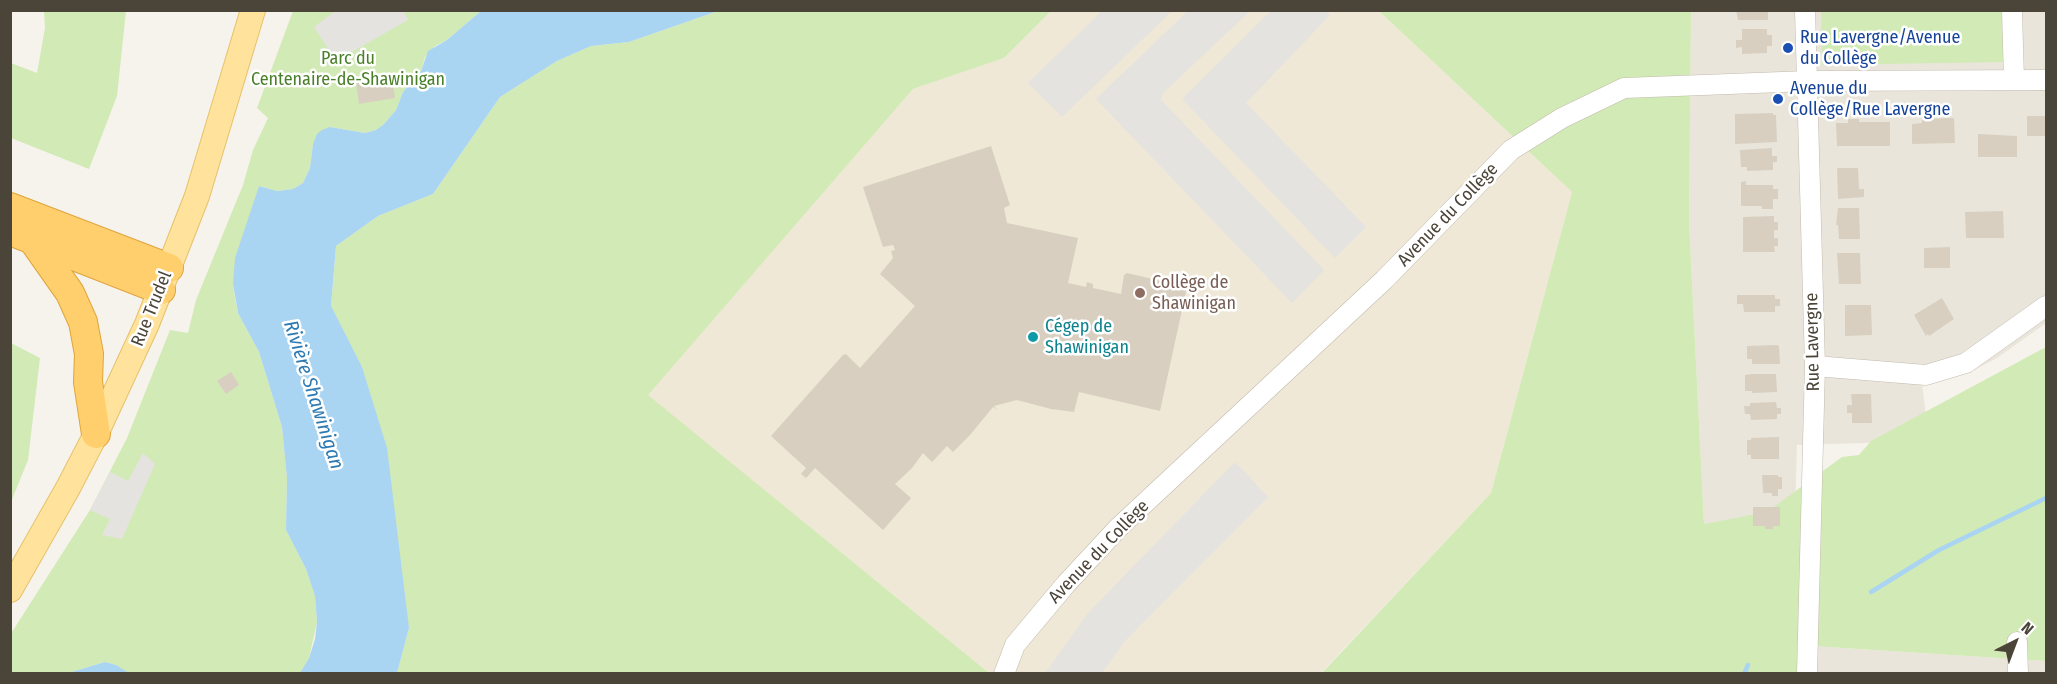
<!DOCTYPE html>
<html>
<head>
<meta charset="utf-8">
<style>
  body { margin:0 }
  #map { position:relative; width:2057px; height:684px; overflow:hidden; background:#f6f3ec; font-family:"Fira Sans Condensed",sans-serif }
  canvas { display:block }
  .frame { position:absolute; inset:0; border:12px solid #4b4439; pointer-events:none }
  .north { position:absolute; left:1985px; top:612px; width:60px; height:60px; -webkit-text-stroke:4px #fff; paint-order:stroke; rotate:42deg; font-size:16px; font-weight:700; line-height:24px; text-align:center; color:#4b4439 }
  .north::after { content:''; display:block; margin:auto; width:21px; height:27px; background:#4b4439; clip-path:polygon(50% 0,100% 100%,50% 72%,0 100%) }
</style>
</head>
<body>
<div id="map">
<canvas width="2057" height="684"></canvas>
<div class="frame"></div>
<div class="north">N</div>
</div>
<script>
const c = document.querySelector('canvas').getContext('2d');
c.lineJoin = 'round';
function fillPath(path, color) {
  c.fillStyle = color;
  c.fill(path, 'evenodd');
}
function toPath(rows) {
  const path = new Path2D();
  for (const r of rows) {
    path.moveTo(r[0], r[1]);
    for (let i = 2; i < r.length; i += 2) path.lineTo(r[i], r[i + 1]);
  }
  return path;
}
function strokePath(path, color, width, dash) {
  c.strokeStyle = color;
  c.lineWidth = width;
  c.lineCap = dash ? 'butt' : 'round';
  c.setLineDash(dash || []);
  c.stroke(path);
}
function label(font, color, halo, rows, align = 'center') {
  c.font = font + ' "Fira Sans Condensed",sans-serif';
  c.lineWidth = 5;
  c.setLineDash([]);
  c.textBaseline = 'middle';
  c.strokeStyle = halo;
  c.fillStyle = color;
  for (const [text, x, y, turn = 0] of rows) {
    c.save();
    c.translate(x, y);
    c.rotate((+turn || 0) * Math.PI / 180);
    c.textAlign = isNaN(turn) ? turn : align;
    if (halo) c.strokeText(text, 0, 0);
    c.fillText(text, 0, 0);
    c.restore();
  }
}
fillPath(toPath([
  [1691,11,2046,11,2046,323,1997,358,1969,373,1922,383,1929,441,1797,445,1795,511,1704,524,1689,222],
  [1811,646,2046,661,2046,673,1812,673]
]), '#eae5da');
fillPath(toPath([
  [1051,11,1379,11,1572,192,1491,493,1321,673,989,673,647,395,913,89,1004,58]
]), '#efe8d6');
fillPath(toPath([
  [44,11,126,11,117,96,89,169,11,138,11,63,37,73,45,28],
  [293,11,481,11,447,40,435,46,425,57,421,71,403,92,396,110,384,124,376,130,365,133,330,127,313,144,310,168,303,183,293,189,277,191,259,186,250,218,233,284,235,298,238,313,259,352,282,427,287,478,286,530,306,569,315,596,317,622,309,658,300,674,180,674,179,672,129,674,116,665,105,662,68,673,11,673,10,635,90,510,127,438,170,330,188,333,196,300,243,185,253,150,268,118,257,108],
  [718,11,1051,11,1004,58,913,89,648,395,989,673,397,673,409,628,331,306,336,246,378,216,433,194,500,97,557,61,591,46,629,42],
  [1379,11,1691,11,1689,222,1704,524,1767,512,1842,457,1859,455,1871,441,2046,347,2046,661,1812,646,1812,673,1321,674,1491,493,1572,192],
  [1821,11,2004,11,2005,62,1822,65],
  [11,343,40,358,28,460,11,502]
]), '#d2eab5');
fillPath(toPath([
  [1189,10,1250,11,1163,93,1161,100,1324,270,1292,303,1096,99],
  [1272,10,1326,11,1330,15,1246,103,1366,227,1335,258,1182,99],
  [335,11,404,11,408,20,336,61,314,27],
  [1102,11,1172,11,1062,117,1028,83],
  [143,453,155,464,122,539,102,535,110,519,90,510,110,472,128,481],
  [1235,462,1268,497,1124,642,1102,673,1048,674,1046,672,1088,613]
]), '#e5e3e0');
fillPath(toPath([
  [481,11,718,11,629,42,591,46,557,61,500,97,433,194,378,216,336,246,331,306,362,367,387,448,409,628,397,673,300,673,309,658,315,639,317,622,315,596,306,569,286,530,287,478,282,427,259,352,238,313,233,284,235,258,259,186,277,191,293,189,303,183,310,168,313,144,317,134,322,130,330,127,365,133,376,130,384,124,396,110,403,92,421,71,428,51,447,40],
  [105,662,116,665,129,673,68,673]
]), '#a9d4f2');
strokePath(toPath([
  [1871,592,1939,550,2046,498],
  [1744,674,1748,665]
]), '#a9d4f2', 4.5);
fillPath(toPath([
  [1736,10,1768,10,1768,20,1738,20],
  [1742,29,1767,29,1767,35,1772,35,1772,46,1767,46,1767,53,1742,54,1742,47,1736,48,1736,40,1742,40],
  [392,78,395,98,359,104,356,83],
  [1773,113,1773,115,1776,115,1777,142,1735,144,1735,114],
  [2027,116,2046,116,2046,136,2027,136],
  [1954,118,1955,143,1912,144,1912,124,1922,123,1922,119],
  [1848,119,1859,119,1859,122,1890,122,1890,146,1837,146,1836,123,1848,123],
  [1978,134,2017,136,2017,157,1978,157],
  [991,146,1010,205,1004,208,1007,223,1078,238,1068,283,1086,287,1087,282,1093,284,1093,288,1121,294,1124,275,1127,273,1187,287,1160,411,1079,392,1074,412,1051,409,1017,400,994,406,997,410,993,407,970,435,953,452,947,446,932,462,923,453,912,468,895,484,911,498,883,530,815,468,806,478,801,474,806,468,771,436,843,355,846,354,860,368,915,306,880,274,893,258,891,251,895,250,893,245,883,247,863,187],
  [1772,148,1772,156,1777,156,1777,162,1773,162,1773,170,1747,171,1747,167,1741,167,1740,150],
  [1837,168,1858,168,1859,189,1864,189,1864,197,1838,199],
  [1746,181,1746,185,1773,185,1773,189,1778,189,1778,199,1773,199,1773,209,1762,209,1762,206,1741,206,1741,182],
  [1838,208,1859,208,1860,239,1839,239,1838,225,1836,225],
  [2003,211,2004,238,1966,238,1965,212],
  [1774,216,1774,222,1778,222,1778,230,1774,230,1774,238,1778,238,1778,246,1774,246,1775,252,1743,252,1743,217],
  [1950,247,1950,268,1924,268,1924,248],
  [1837,253,1860,253,1861,284,1839,284],
  [1737,295,1775,295,1775,299,1780,299,1780,306,1775,306,1775,312,1744,312,1743,304,1737,304],
  [1942,298,1954,319,1929,336,1928,334,1926,336,1914,315],
  [1845,305,1871,305,1872,335,1845,336],
  [1776,345,1779,346,1780,364,1752,364,1752,359,1747,359,1747,346],
  [231,372,239,385,226,394,217,381],
  [1752,374,1776,374,1777,392,1752,393,1752,391,1745,391,1745,375],
  [1851,394,1871,394,1872,423,1852,423,1852,413,1847,413,1847,405,1852,405],
  [1776,402,1777,408,1781,408,1781,414,1777,414,1777,419,1751,420,1750,414,1745,414,1744,406,1750,406,1750,403],
  [1779,437,1779,459,1751,459,1751,455,1747,455,1747,440,1751,440,1751,438],
  [1762,475,1778,475,1778,477,1782,477,1782,489,1778,489,1778,496,1772,496,1772,493,1763,493],
  [1753,507,1780,507,1780,526,1773,526,1773,529,1765,529,1765,526,1753,526]
]), '#d8cfc1');
const minor = toPath([
  [1805,10,1815,366,1807,674],
  [2012,10,2014,80],
  [1815,366,1926,375,1966,363,2046,306],
  [2017,642,2018,674],
  [1004,674,1015,645,1066,584,1118,528,1384,280,1511,150,1562,118,1624,88,1808,81,2046,80]
]);
const major = toPath([
  [10,590,68,488,96,434,147,324,197,196,253,10]
]);
const highway = toPath([
  [10,207,169,268],
  [10,231,161,290],
  [32,239,70,293,83,322,89,354,88,382,96,434]
]);
strokePath(minor, '#c2bbae', 21);
strokePath(major, '#e6c16a', 26);
strokePath(highway, '#e0a43c', 30);
strokePath(minor, '#fff', 20);
strokePath(major, '#ffe39c', 24);
strokePath(highway, '#ffcf6e', 28);
for (const [x, y, r, color] of [
  [1788,48,6,"#1a4fb4"],
  [1778,99,6,"#1a4fb4"],
  [1140,293,6,"#8d6e63"],
  [1033,337,6,"#0f9aa8"]
]) {
  const dot = new Path2D();
  dot.arc(x, y, r, 0, 2 * Math.PI);
  c.fillStyle = color;
  c.fill(dot);
  strokePath(dot, '#fff', 2);
}
label('18px', '#164399', '#fff', [
  ["Rue Lavergne/Avenue",1800,38],
  ["du Collège",1800,59],
  ["Avenue du",1790,89],
  ["Collège/Rue Lavergne",1790,110]
], 'left');
label('18px', '#4a7f2a', '#fff', [
  ["Parc du",348,59],
  ["Centenaire-de-Shawinigan",348,80]
]);
label('18px', '#4b4439', '#fff', [
  ["Avenue du Collège",1448,215,-46],
  ["Rue Trudel",152,309,-68],
  ["Rue Lavergne",1813,342,-91],
  ["Avenue du Collège",1099,552,-46]
]);
label('18px', '#785e54', '#fff', [
  ["Collège de",1152,283],
  ["Shawinigan",1152,304]
], 'left');
label('18px', '#0d838f', '#fff', [
  ["Cégep de",1045,327],
  ["Shawinigan",1045,348]
], 'left');
label('italic 20px', '#2e7ab2', '#fff', [
  ["Rivière Shawinigan",313,395,72]
]);
</script>
</body>
</html>
